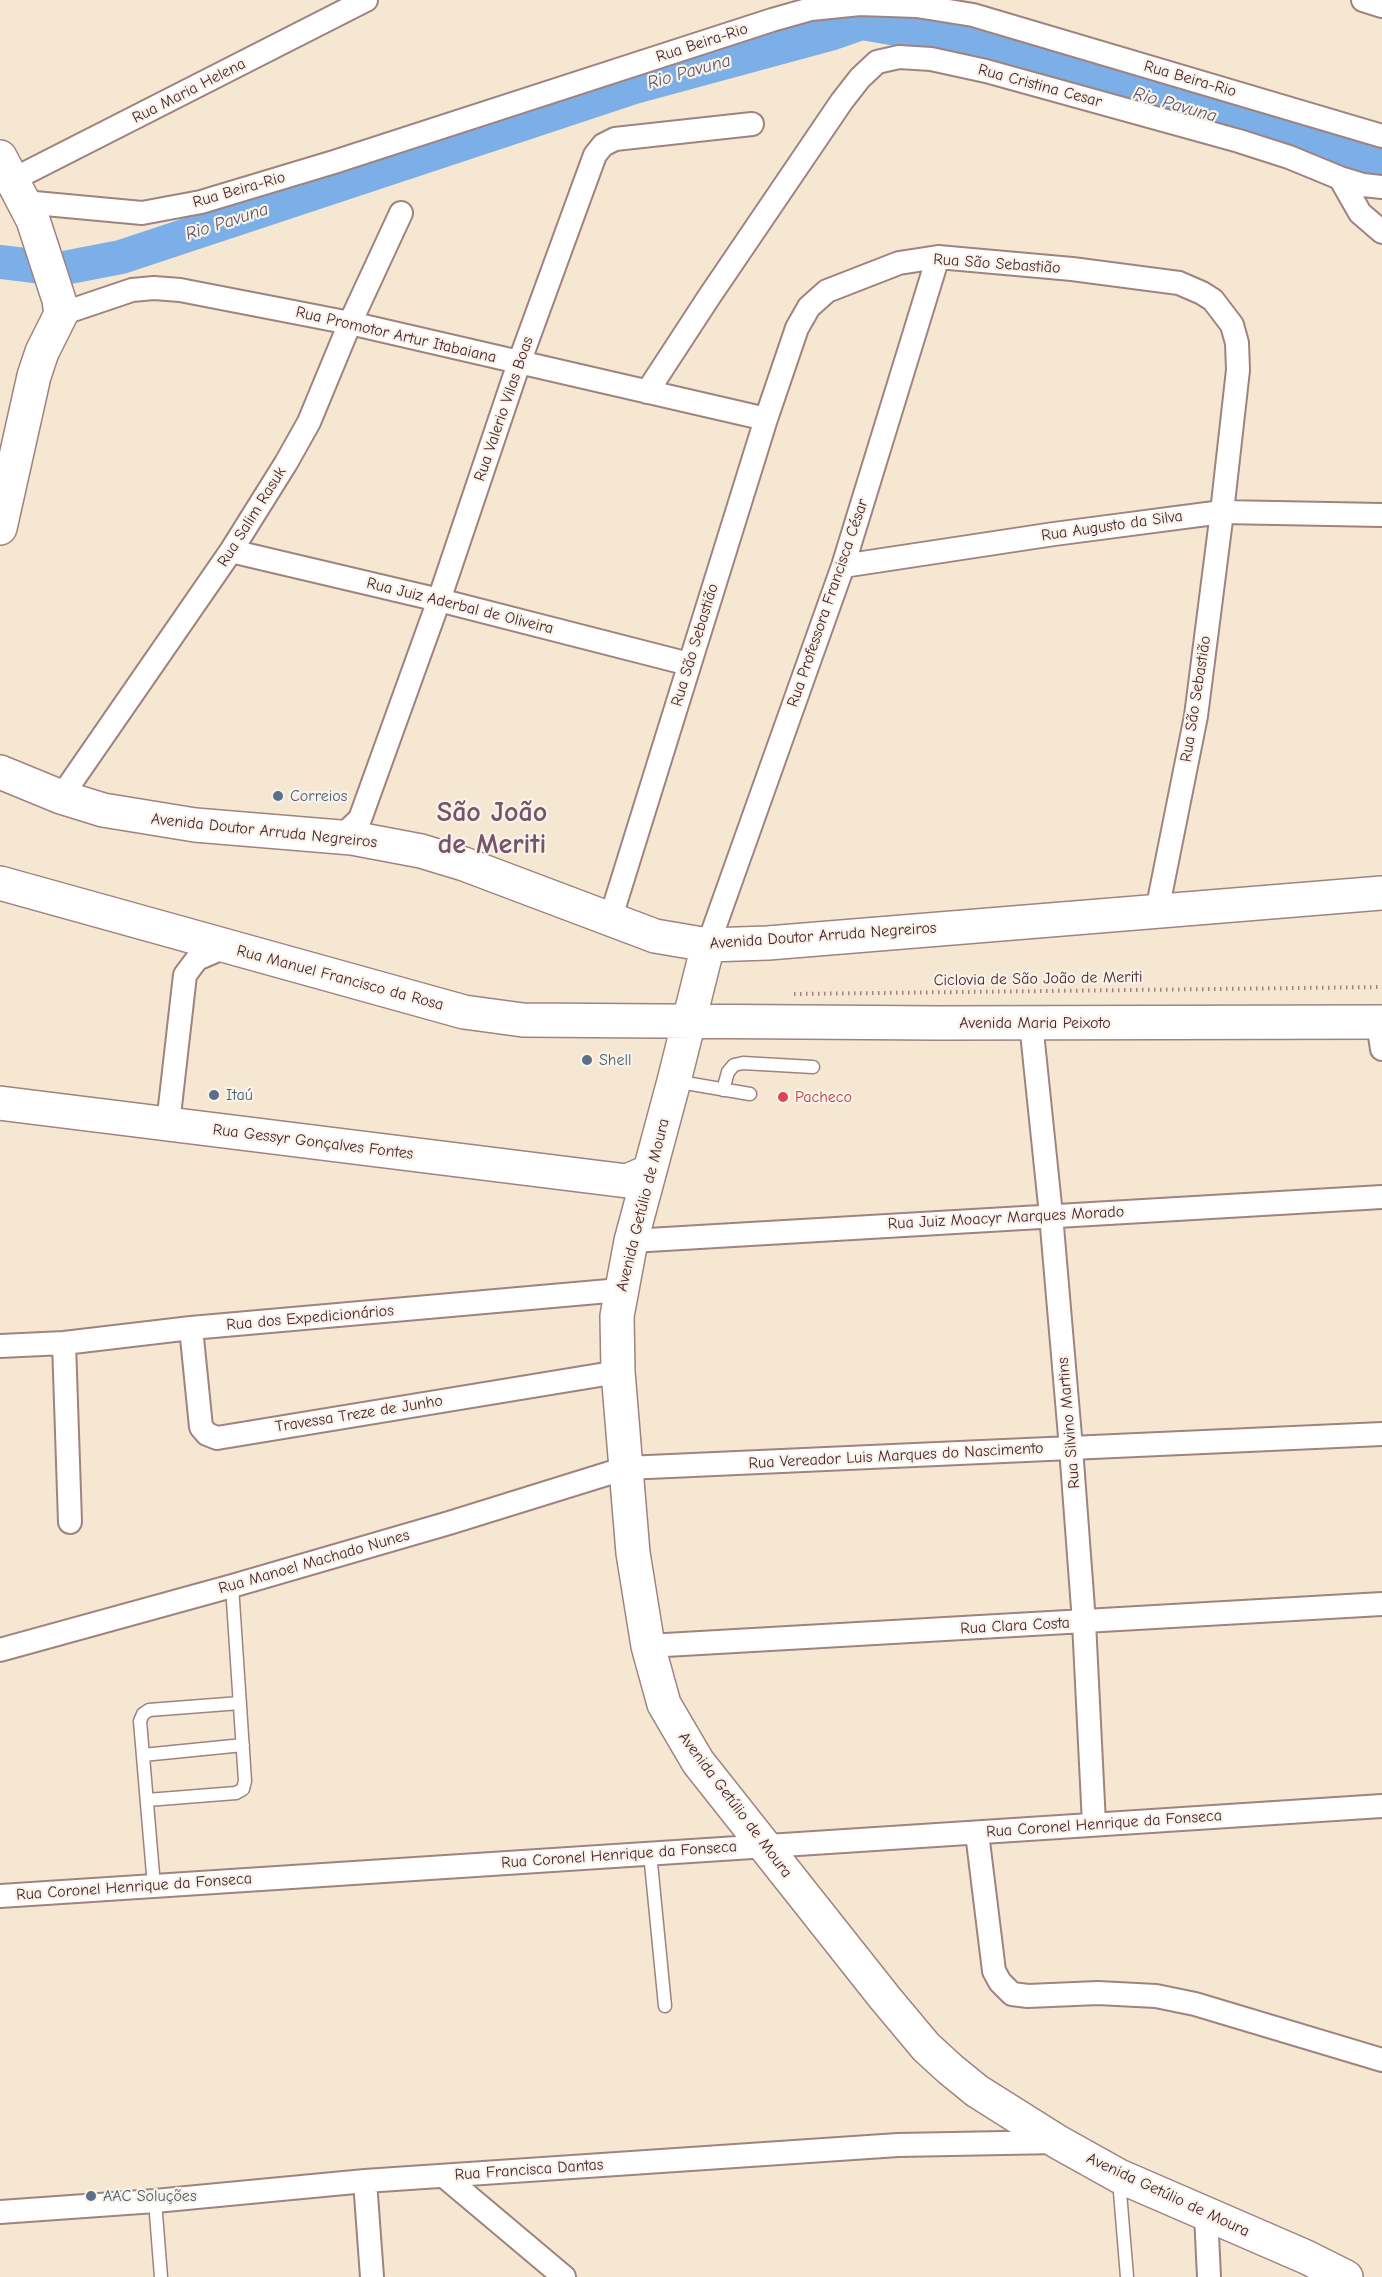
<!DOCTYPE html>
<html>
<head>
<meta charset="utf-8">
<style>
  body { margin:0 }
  canvas { display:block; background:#f5e7d2 }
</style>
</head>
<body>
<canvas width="1382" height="2277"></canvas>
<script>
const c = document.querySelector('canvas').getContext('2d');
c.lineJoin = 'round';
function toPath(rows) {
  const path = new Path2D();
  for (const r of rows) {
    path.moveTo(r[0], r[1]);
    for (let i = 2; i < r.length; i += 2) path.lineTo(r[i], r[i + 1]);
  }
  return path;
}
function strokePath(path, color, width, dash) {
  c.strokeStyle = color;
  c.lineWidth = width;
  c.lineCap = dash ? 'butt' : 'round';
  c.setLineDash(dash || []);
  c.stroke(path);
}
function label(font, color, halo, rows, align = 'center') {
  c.font = font + ' "Comic Neue",sans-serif';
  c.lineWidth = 4.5;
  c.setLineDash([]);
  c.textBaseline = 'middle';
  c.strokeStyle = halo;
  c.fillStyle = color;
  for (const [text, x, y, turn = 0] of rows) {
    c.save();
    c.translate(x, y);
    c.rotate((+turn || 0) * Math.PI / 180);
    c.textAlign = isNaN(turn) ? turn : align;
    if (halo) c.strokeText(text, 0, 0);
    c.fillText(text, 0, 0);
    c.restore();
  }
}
strokePath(toPath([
  [0,262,59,269,121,257,634,87,833,33,862,23,943,37,1382,165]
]), '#7caee8', 34);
const lane = toPath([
  [674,1081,750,1094],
  [723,1090,728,1072,734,1065,743,1063,813,1067],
  [143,1755,243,1745],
  [147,1800,236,1793,243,1789,245,1781,232,1586],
  [650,1853,665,2006],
  [154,1886,140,1721,143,1714,149,1710,240,1703],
  [1119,2180,1127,2277],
  [155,2201,161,2277]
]);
const street = toPath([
  [1363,0,1382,6],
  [1340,178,1363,185,1382,187],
  [12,180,366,0],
  [24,202,142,213,201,202,334,162,772,20,811,9,860,4,917,6,973,15,1382,136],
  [61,314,132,290,154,288,180,290,350,323,766,419],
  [647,392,709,297,842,101,860,78,877,62,899,57,931,59,986,71,1239,141,1289,157,1340,178,1360,213,1382,232],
  [231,551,439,600,689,664],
  [843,566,1054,534,1222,512,1382,515],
  [61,797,231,551,286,463,309,422,350,323,401,213],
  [341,837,360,819,439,600,519,363,595,155,603,145,615,139,752,124],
  [610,920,766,419,797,328,809,307,827,291,899,263,938,257,1072,269,1179,283,1202,293,1213,300,1232,325,1237,343,1238,370,1222,512,1196,716,1157,911],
  [708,945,843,566,938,257],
  [1378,1022,1382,1049],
  [1031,1023,1051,1215,1071,1448,1084,1622,1094,1824],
  [168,1124,185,975,197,959,225,947],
  [631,1241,1382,1197],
  [191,1328,201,1427,207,1434,217,1438,618,1372],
  [64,1343,70,1522],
  [0,1346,64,1343,191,1328,620,1290],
  [648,1646,1382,1604],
  [0,1650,232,1586,449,1523,626,1468,1382,1434],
  [977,1833,994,1971,1000,1982,1012,1994,1028,1996,1098,1993,1156,1996,1195,2004,1382,2060],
  [0,1896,1382,1806],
  [444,2176,564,2277],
  [365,2181,372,2277],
  [0,2212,155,2201,365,2181,898,2145,1058,2142],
  [1206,2214,1209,2277]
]);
const secondary = toPath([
  [0,157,33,220,59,300,61,314,42,352,34,376,0,528],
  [0,772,61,797,103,810,195,825,352,838,421,851,464,864,655,936,708,945,768,943,1382,893],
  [0,883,464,1012,523,1020,938,1023,1382,1022],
  [708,945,674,1081,631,1241,617,1316,618,1372,633,1553,648,1646,664,1704,698,1762,885,1998,926,2047,950,2069,977,2091,1058,2142,1119,2176,1306,2257,1346,2277],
  [0,1103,627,1181,648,1172]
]);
strokePath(lane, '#a0837e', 15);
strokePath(street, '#a0837e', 26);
strokePath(secondary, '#a0837e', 36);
strokePath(toPath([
  [794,994,1382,987]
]), '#a0837e', 4, [1.5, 4.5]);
strokePath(lane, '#fff', 12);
strokePath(street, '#fff', 22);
strokePath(secondary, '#fff', 33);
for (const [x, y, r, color] of [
  [278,796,6,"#5c6f8a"],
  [587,1060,6,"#5c6f8a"],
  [214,1095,6,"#5c6f8a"],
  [783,1097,6,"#e0444e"],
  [91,2196,6,"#5c6f8a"]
]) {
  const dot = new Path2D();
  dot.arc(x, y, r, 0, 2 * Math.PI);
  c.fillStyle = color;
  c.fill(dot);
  strokePath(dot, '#f7f3e8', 2);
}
label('16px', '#4a1f2b', '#f7f3e8', [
  ["Rua Beira-Rio",702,43,-18],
  ["Rua Beira-Rio",1190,79,16],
  ["Rua Cristina Cesar",1040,86,15],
  ["Rua Maria Helena",189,91,-27],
  ["Rua Beira-Rio",239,190,-16],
  ["Rua São Sebastião",997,264,4],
  ["Rua Promotor Artur Itabaiana",396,335,13],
  ["Rua Valerio Vilas Boas",504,409,-71],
  ["Rua Salim Rasuk",252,517,-58],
  ["Rua Augusto da Silva",1112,526,-8],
  ["Rua Professora Francisca César",828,603,-71],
  ["Rua Juiz Aderbal de Oliveira",460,606,14],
  ["Rua São Sebastião",695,645,-73],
  ["Rua São Sebastião",1196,699,-81],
  ["Avenida Doutor Arruda Negreiros",264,831,6],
  ["Avenida Doutor Arruda Negreiros",823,936,-4],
  ["Rua Manuel Francisco da Rosa",340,978,15],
  ["Ciclovia de São João de Meriti",1038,979,-1],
  ["Avenida Maria Peixoto",1035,1023],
  ["Rua Gessyr Gonçalves Fontes",313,1142,7],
  ["Avenida Getúlio de Moura",643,1205,-76],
  ["Rua Juiz Moacyr Marques Morado",1006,1218,-3],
  ["Rua dos Expedicionários",310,1318,-5],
  ["Travessa Treze de Junho",359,1414,-9],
  ["Rua Silvino Martins",1069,1423,-95],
  ["Rua Vereador Luis Marques do Nascimento",896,1456,-3],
  ["Rua Manoel Machado Nunes",314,1562,-16],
  ["Rua Clara Costa",1015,1626,-3],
  ["Avenida Getúlio de Moura",735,1805,53],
  ["Rua Coronel Henrique da Fonseca",1104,1824,-4],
  ["Rua Coronel Henrique da Fonseca",619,1855,-4],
  ["Rua Coronel Henrique da Fonseca",134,1887,-4],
  ["Rua Francisca Dantas",529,2170,-4],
  ["Avenida Getúlio de Moura",1168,2195,25]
]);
label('16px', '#4e5e75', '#f7f3e8', [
  ["Correios",290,796],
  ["Shell",599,1060],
  ["Itaú",226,1095],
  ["AAC Soluções",103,2196]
], 'left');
label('16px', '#be3a42', '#f7f3e8', [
  ["Pacheco",795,1097]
], 'left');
label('italic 18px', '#5c516d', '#f7f3e8', [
  ["Rio Pavuna",689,72,-16],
  ["Rio Pavuna",1175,105,16],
  ["Rio Pavuna",227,222,-18]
]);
label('bold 28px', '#76526b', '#f7f3e8', [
  ["São João",492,813],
  ["de Meriti",492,845]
]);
</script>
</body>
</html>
